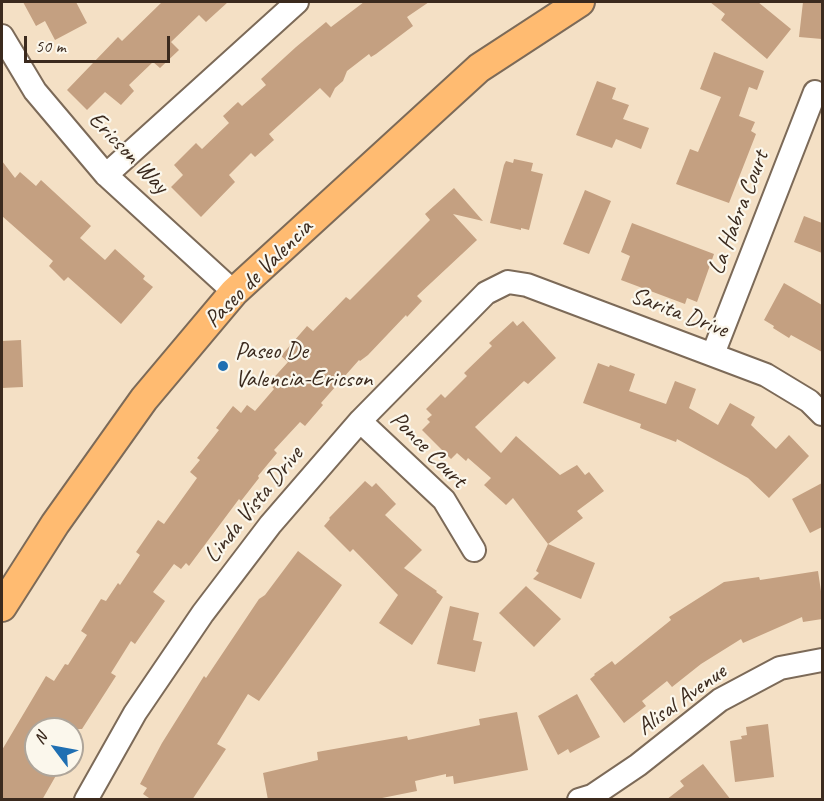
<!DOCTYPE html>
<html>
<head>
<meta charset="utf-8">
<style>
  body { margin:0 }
  #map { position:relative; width:824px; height:801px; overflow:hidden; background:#f4e0c5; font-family:Caveat,sans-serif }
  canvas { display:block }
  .frame { position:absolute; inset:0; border:3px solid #3b2a1e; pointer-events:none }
  .north { position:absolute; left:24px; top:717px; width:60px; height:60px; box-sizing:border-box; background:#fbf7ec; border:2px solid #aea59a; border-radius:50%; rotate:302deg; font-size:16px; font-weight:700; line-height:24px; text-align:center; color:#3b2a1e }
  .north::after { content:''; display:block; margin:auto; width:21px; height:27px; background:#1f6fb2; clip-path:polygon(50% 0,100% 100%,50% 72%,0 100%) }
  .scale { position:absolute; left:24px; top:36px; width:146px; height:27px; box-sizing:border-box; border:3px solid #3b2a1e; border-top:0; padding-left:8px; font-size:18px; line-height:21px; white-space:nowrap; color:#3b2a1e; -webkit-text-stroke:4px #fbf7ec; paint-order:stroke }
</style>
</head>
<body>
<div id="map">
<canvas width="824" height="801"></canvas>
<div class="frame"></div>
<div class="north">N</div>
<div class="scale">50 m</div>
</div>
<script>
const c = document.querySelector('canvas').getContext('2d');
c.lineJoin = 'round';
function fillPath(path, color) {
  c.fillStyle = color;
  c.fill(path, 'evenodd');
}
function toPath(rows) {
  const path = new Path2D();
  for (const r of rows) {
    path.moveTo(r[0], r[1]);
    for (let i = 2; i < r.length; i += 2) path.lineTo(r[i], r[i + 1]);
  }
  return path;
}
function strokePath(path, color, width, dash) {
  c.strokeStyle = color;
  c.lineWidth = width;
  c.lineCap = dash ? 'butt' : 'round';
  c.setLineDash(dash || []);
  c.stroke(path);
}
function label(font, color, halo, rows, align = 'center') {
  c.font = font + ' Caveat,sans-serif';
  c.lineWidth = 4.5;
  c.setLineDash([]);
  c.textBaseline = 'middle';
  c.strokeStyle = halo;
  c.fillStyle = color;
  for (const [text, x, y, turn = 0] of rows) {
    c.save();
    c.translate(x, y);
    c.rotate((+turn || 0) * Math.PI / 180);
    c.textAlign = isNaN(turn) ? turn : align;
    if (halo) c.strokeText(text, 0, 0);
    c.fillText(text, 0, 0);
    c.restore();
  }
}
fillPath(toPath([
  [23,2,76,2,87,23,55,40,45,21,36,26],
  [162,2,228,2,206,22,199,15,171,42,179,50,160,68,153,62,129,85,134,91,121,105,105,92,87,110,67,90,118,37,122,41],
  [364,2,429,2,407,17,413,26,376,54,371,57,369,54,347,71,343,81,335,88,330,98,320,88,269,134,274,140,255,157,251,153,229,175,235,182,201,217,171,187,183,175,174,165,196,143,202,149,229,123,223,116,238,102,242,106,266,85,261,79,296,47,326,22,331,27],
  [710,2,758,2,791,29,767,59,721,20,725,14],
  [803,2,822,2,822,39,799,37],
  [714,52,764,71,757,90,749,87,739,116,755,122,751,131,756,134,729,203,676,184,690,149,698,152,721,97,700,89],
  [597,81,616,88,612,99,629,105,623,119,649,128,641,149,616,139,612,148,576,135],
  [514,159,533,163,531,171,543,174,529,230,521,228,521,230,490,223,504,165,506,161,513,163],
  [2,161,15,178,20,172,36,186,41,180,91,226,80,238,105,260,115,249,145,276,143,279,153,287,121,324,68,277,64,281,49,266,53,261,2,216],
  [454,188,483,221,453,214,477,240,417,296,422,301,407,317,406,315,368,355,360,361,359,360,321,403,323,405,305,426,300,422,274,450,277,453,258,476,259,478,241,501,239,499,189,566,186,563,181,569,174,564,153,592,165,601,135,644,131,641,111,673,116,676,82,729,36,729,36,765,62,765,42,800,2,800,2,750,46,676,54,681,65,664,68,665,87,635,81,631,101,599,106,601,118,583,120,585,140,555,136,552,158,520,164,524,197,478,190,472,200,460,197,458,219,430,216,428,233,406,241,413,247,405,255,411,274,389,269,383,288,362,281,356,307,326,313,331,346,297,350,300,430,220,425,214],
  [585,190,611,201,589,254,563,244],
  [804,216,822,223,822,253,794,242],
  [632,223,714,254,697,302,687,298,685,304,621,280,630,256,621,252],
  [784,283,822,305,822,352,791,335,789,338,773,328,774,326,764,320],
  [513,321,517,326,523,321,556,358,528,384,524,381,475,427,501,453,516,436,560,475,577,465,585,475,589,472,604,491,577,511,583,518,548,544,595,563,581,599,533,579,539,573,536,571,548,544,513,498,506,505,484,485,491,478,468,458,466,461,457,453,451,459,422,430,430,422,427,419,432,415,426,409,441,394,445,398,467,376,464,373,492,346,489,343],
  [21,340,23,387,2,388,2,341],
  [598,363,609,367,610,365,635,374,629,391,666,404,675,381,696,389,689,408,718,425,730,403,755,417,751,425,776,449,789,435,809,456,769,498,748,478,677,439,676,442,640,428,641,424,583,403],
  [365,481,372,487,376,483,396,504,385,515,422,550,404,568,437,591,436,592,443,597,412,645,379,623,398,595,353,549,350,552,324,526,330,519,329,518],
  [822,483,822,527,810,533,792,499],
  [298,551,342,585,259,701,248,694,217,744,226,749,192,800,152,800,143,794,147,788,140,784,162,743,204,676,206,678,259,599,265,595],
  [818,571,822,598,822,619,803,622,802,617,743,643,741,639,701,664,672,687,667,681,642,701,646,706,624,723,590,679,595,675,594,674,612,661,615,665,671,620,669,617,724,582,759,577,760,580],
  [526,586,561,619,534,647,499,613],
  [450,606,479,613,473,640,482,642,475,672,437,664],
  [577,694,600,737,570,753,568,749,558,755,538,716],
  [517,712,528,770,454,784,453,776,446,777,446,774,415,781,417,791,372,800,268,800,263,773,318,760,317,752,407,736,408,740,480,725,479,719],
  [768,724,774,777,735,782,730,741,742,739,741,736,747,735,746,727],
  [703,764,731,800,666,800,684,786,680,781]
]), '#c4a081');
const minor = toPath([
  [2,36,35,91,106,175,234,292],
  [106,175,297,2],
  [713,354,815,92],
  [360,421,444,500,474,550],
  [86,800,135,713,203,613,270,525,360,421,486,293,508,282,527,285,766,375,809,401,822,414],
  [579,800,592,796,638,765,720,700,780,668,822,660]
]);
const major = toPath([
  [2,607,55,524,144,399,234,292,479,68,580,2]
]);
strokePath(minor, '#7c6a58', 26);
strokePath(major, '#7c6a58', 32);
strokePath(minor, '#fff', 22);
strokePath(major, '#ffbb71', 28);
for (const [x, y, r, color] of [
  [223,366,6,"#1f6fb2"]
]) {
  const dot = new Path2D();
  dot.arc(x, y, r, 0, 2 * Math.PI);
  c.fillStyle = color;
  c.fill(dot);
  strokePath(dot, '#fbf7ec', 2);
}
label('24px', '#3b2a1e', '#fbf7ec', [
  ["Ericson Way",128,153,46],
  ["La Habra Court",739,213,-69],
  ["Paseo de Valencia",259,274,-45],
  ["Sarita Drive",679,313,21],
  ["Ponce Court",428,450,45],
  ["Linda Vista Drive",254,505,-51],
  ["Alisal Avenue",682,700,-36]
]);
label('24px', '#3b2a1e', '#fbf7ec', [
  ["Paseo De",235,352],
  ["Valencia-Ericson",235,380]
], 'left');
</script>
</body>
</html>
